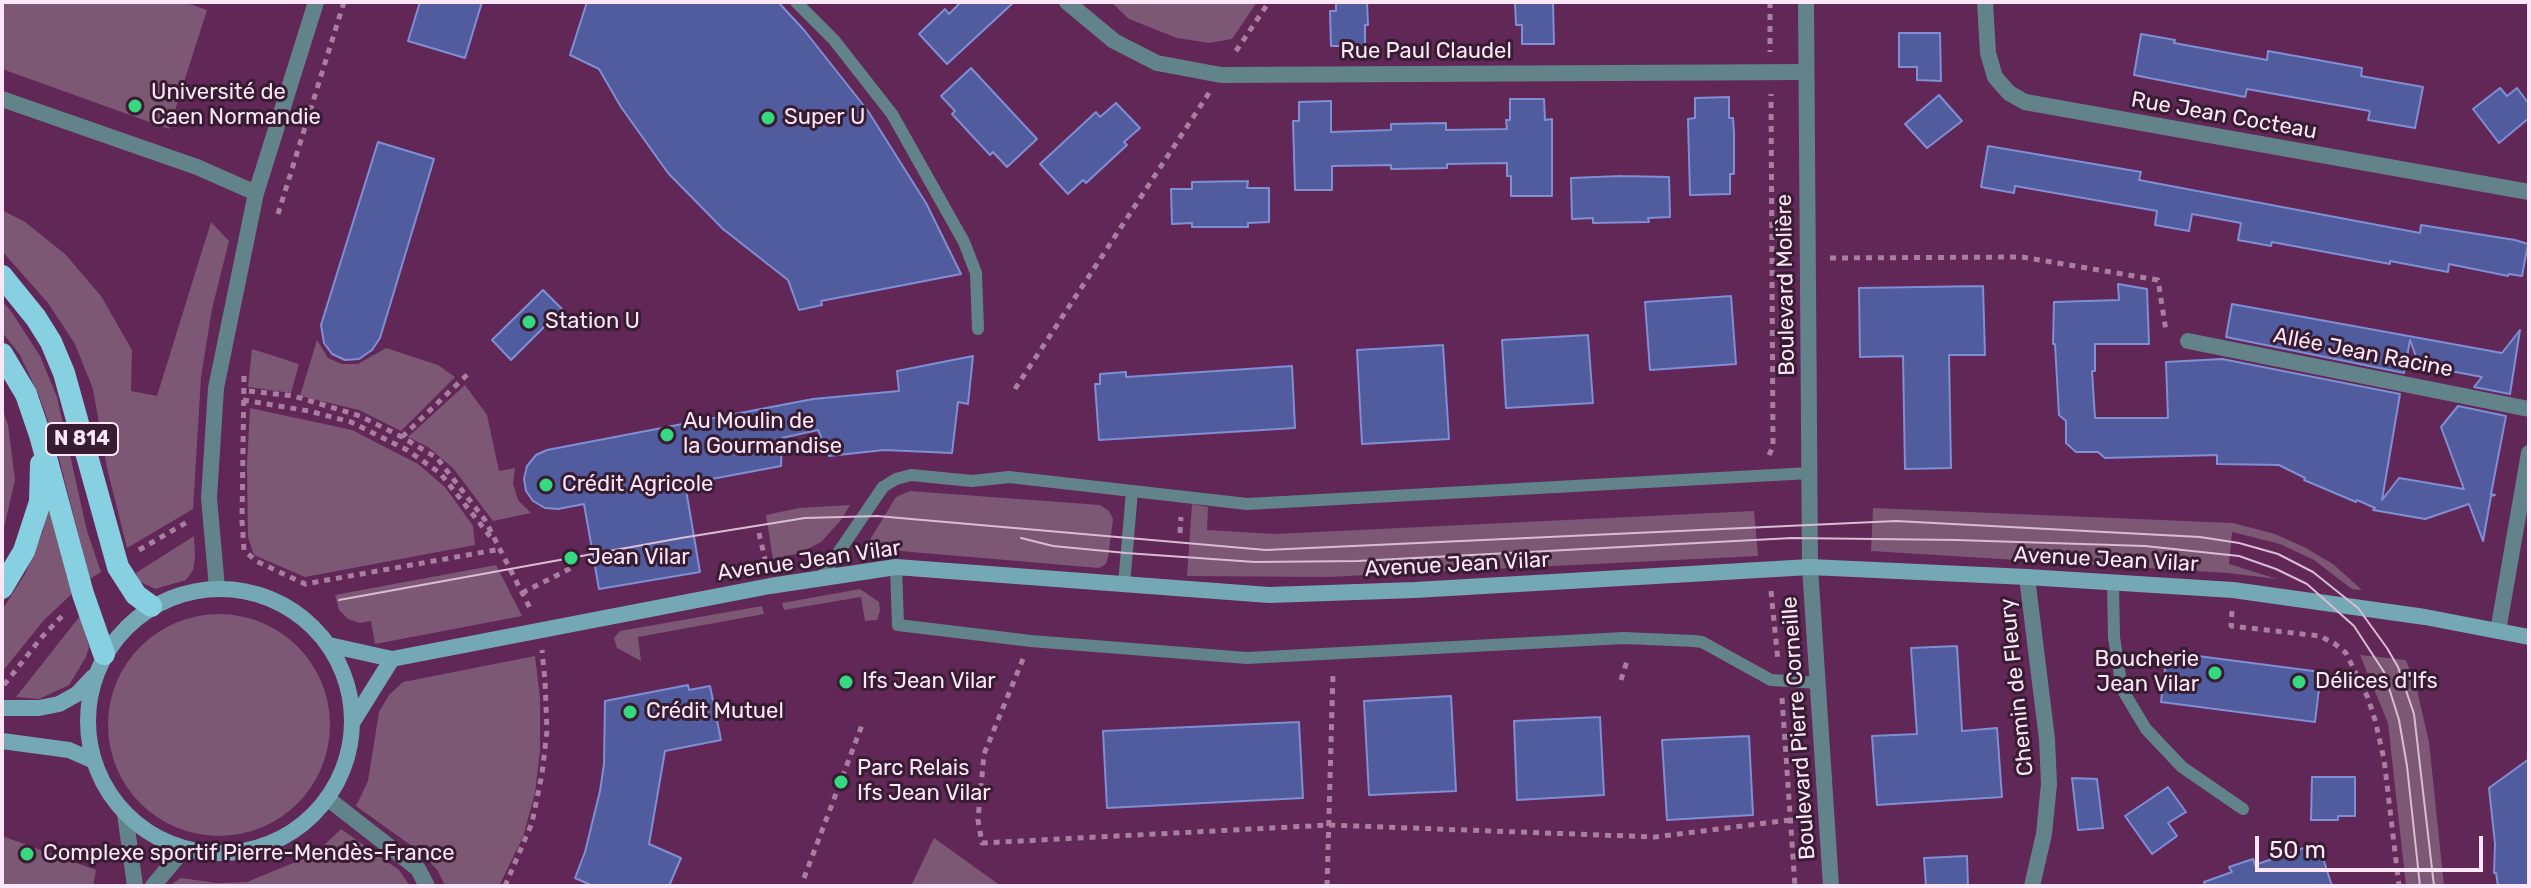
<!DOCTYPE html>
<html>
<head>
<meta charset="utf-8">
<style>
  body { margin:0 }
  #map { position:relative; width:2531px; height:888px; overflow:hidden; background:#612757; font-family:Rubik,sans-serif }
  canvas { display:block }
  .frame { position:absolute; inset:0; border:4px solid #fce6f7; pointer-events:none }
  .scale { position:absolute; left:2255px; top:836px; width:228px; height:36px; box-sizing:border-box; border:4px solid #fce6f7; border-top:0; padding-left:10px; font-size:24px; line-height:28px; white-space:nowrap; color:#fce6f7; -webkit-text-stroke:6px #371c32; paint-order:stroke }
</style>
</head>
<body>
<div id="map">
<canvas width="2531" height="888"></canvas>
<div class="frame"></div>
<div class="scale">50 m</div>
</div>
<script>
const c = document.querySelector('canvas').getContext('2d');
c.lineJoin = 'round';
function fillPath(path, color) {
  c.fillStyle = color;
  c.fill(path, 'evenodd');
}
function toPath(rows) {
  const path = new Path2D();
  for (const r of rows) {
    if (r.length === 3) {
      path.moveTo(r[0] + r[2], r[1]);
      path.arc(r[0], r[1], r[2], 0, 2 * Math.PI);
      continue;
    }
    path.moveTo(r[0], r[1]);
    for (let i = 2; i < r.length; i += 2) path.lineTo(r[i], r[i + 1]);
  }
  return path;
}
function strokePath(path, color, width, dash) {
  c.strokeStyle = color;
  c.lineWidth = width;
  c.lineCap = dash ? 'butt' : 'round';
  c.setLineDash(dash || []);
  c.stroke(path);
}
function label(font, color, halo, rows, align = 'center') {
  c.font = font + ' Rubik,sans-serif';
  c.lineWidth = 6;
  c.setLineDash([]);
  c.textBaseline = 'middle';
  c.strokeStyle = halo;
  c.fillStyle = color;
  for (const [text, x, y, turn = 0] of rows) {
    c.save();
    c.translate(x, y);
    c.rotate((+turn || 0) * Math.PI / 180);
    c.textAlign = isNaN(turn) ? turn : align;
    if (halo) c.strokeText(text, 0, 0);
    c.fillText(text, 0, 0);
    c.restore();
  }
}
fillPath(toPath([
  [2,2,184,2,207,10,169,129,2,69],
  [1111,2,1257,2,1232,39,1209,43,1177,38,1129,19],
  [2,210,25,222,65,254,101,296,132,350,131,391,157,396,211,222,229,241,212,309,201,377,193,509,127,548,107,468,93,389,75,344,48,303,2,251],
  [2,301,11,311,40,356,57,397,87,531,101,572,90,579,54,439,40,398,20,355,2,332],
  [317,340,328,358,342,364,358,364,386,348,438,365,455,377,401,431,359,410,300,396],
  [252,349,299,364,291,393,248,387],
  [465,385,487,415,499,471,515,468,513,483,518,500,531,513,493,521,453,468,428,447,408,437],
  [2,407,8,425,15,480,2,536],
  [250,408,352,430,418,464,445,487,473,526,475,545,305,577,254,555,248,537,247,465],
  [910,491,1100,505,1109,511,1113,519,1108,557,1106,564,1099,568,865,548,896,497],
  [49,492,75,591,44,620,2,672,2,610,25,574,43,531],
  [1192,504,1208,507,1207,530,1275,534,1754,511,1758,556,1327,577,1187,576],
  [850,505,841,520,821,542,800,553,773,559,766,515,799,508],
  [1873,508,2233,523,2275,534,2306,548,2333,564,2362,590,2352,589,2314,560,2280,544,2232,532,2229,564,2277,579,2228,573,1871,551],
  [194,536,195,559,193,570,186,580,155,589,139,581,136,573],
  [496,565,522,616,375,644,371,621,360,623,348,619,339,610,335,595],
  [860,589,879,602,880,611,877,620,865,621,861,597,784,610,782,603],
  [762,606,764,614,638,637,641,661,617,648,614,638,620,631],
  [219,725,111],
  [80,616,89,647,86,657,69,685,39,699,16,697],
  [2360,655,2406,660,2417,690,2429,742,2444,886,2406,886,2388,723],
  [535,656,540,698,540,751,535,793,523,837,499,886,445,886,438,871,423,854,356,806,368,781,379,712,389,695,403,682],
  [341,829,399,870,410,886,169,886,181,878,217,883,247,882,315,854],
  [2,836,96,870,93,886,2,886],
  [934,838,1001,886,911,886]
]), '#7c5875');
const building = toPath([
  [420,2,482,2,465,58,408,41,420,2],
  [587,2,778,2,804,30,868,111,926,203,961,274,821,301,822,305,799,310,788,280,723,229,668,173,621,107,599,69,570,55,587,2],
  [961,2,1014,2,947,64,919,34,945,9,949,14,961,2],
  [1336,2,1367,2,1368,25,1365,25,1365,46,1331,46,1330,11,1336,11,1336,2],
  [1515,2,1553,2,1554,44,1522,44,1522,25,1516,25,1515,2],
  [1899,33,1940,33,1941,81,1917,80,1917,67,1899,67,1899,33],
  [2141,34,2175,40,2174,43,2267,60,2268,51,2362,68,2361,76,2423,87,2415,128,2368,120,2370,111,2247,89,2245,97,2134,75,2141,34],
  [971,68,1037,139,1007,167,993,152,990,155,952,114,955,111,941,96,971,68],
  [2500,88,2507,96,2517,88,2529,104,2529,118,2499,143,2473,109,2500,88],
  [1939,95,1962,121,1927,148,1905,124,1939,95],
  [1729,97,1729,118,1733,118,1734,132,1734,174,1730,174,1730,194,1690,195,1688,119,1695,118,1695,98,1729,97],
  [1510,99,1544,99,1545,120,1552,119,1552,196,1511,196,1511,176,1507,176,1507,163,1447,164,1447,168,1391,169,1391,165,1332,166,1332,190,1295,190,1293,121,1299,121,1299,102,1331,101,1331,132,1391,130,1391,124,1446,123,1446,130,1507,129,1506,120,1510,120,1510,99],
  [1116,103,1140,128,1124,142,1127,145,1086,183,1083,180,1068,194,1040,164,1096,112,1100,117,1116,103],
  [378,142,434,159,380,338,372,350,359,359,345,360,332,354,324,343,321,325,378,142],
  [1988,146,2141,172,2139,180,2420,233,2421,225,2515,240,2528,244,2522,276,2509,274,2508,276,2449,264,2448,272,2390,261,2390,264,2272,242,2271,246,2238,240,2241,223,2192,214,2189,231,2155,225,2157,211,2015,186,2014,193,1981,187,1988,146],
  [1621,176,1669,177,1670,217,1648,218,1649,222,1593,223,1593,218,1572,219,1571,178,1621,176],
  [1248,181,1247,188,1269,188,1269,222,1248,223,1248,227,1192,227,1192,223,1172,224,1171,189,1192,189,1192,182,1248,181],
  [2118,284,2147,289,2149,344,2095,344,2095,371,2092,371,2095,418,2168,418,2166,362,2222,359,2400,394,2382,500,2399,478,2464,489,2441,427,2458,406,2506,416,2491,494,2495,495,2491,496,2483,541,2469,504,2425,519,2373,510,2375,508,2357,500,2356,502,2304,480,2305,478,2279,465,2217,464,2217,455,2105,458,2098,452,2076,452,2066,443,2066,421,2059,415,2055,344,2053,344,2054,302,2119,300,2118,284],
  [1983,286,1985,355,1949,355,1951,468,1905,469,1903,356,1860,357,1859,288,1983,286],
  [543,290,562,309,511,360,492,340,543,290],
  [1731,296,1736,364,1650,370,1645,302,1731,296],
  [2232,304,2502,353,2520,330,2510,394,2474,387,2482,377,2419,365,2410,340,2404,373,2226,337,2232,304],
  [1588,335,1593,403,1506,408,1502,340,1588,335],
  [1443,345,1449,439,1362,444,1357,350,1443,345],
  [973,356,968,404,958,402,952,453,884,450,829,456,818,430,782,438,781,466,685,484,700,572,599,589,584,504,558,509,545,508,533,501,526,491,524,479,527,466,536,455,547,450,813,399,899,391,897,371,973,356],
  [1292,366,1295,428,1099,440,1095,384,1100,384,1100,374,1126,372,1126,377,1292,366],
  [1957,646,1962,731,1997,728,2002,797,1877,805,1872,736,1917,734,1911,648,1957,646],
  [2167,652,2321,672,2315,722,2161,702,2167,652],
  [688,685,689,690,710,686,721,740,665,751,649,844,681,858,669,886,593,886,575,878,585,852,600,791,604,764,605,701,688,685],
  [1451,696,1456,791,1369,795,1364,701,1451,696],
  [1600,717,1604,795,1517,800,1514,721,1600,717],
  [1299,722,1303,798,1107,808,1103,731,1299,722],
  [1749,736,1753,815,1667,820,1662,740,1749,736],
  [2529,759,2529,886,2498,886,2496,873,2494,873,2495,844,2489,788,2529,759],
  [2312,777,2355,777,2355,816,2338,816,2338,820,2311,820,2312,777],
  [2072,778,2097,779,2103,828,2078,830,2072,778],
  [2168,787,2186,812,2168,823,2177,836,2152,854,2125,816,2168,787],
  [2318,843,2332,886,2205,886,2204,882,2232,872,2229,867,2253,859,2255,865,2318,843],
  [1967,856,1968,886,1926,886,1924,858,1967,856]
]);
fillPath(building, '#505c9e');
strokePath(building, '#7f8ed5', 2);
strokePath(toPath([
  [1770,2,1770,52],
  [1236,51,1269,2],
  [278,214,344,2],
  [1830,258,2022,257,2158,280,2166,331],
  [244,376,242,521,244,550,256,561,305,584,501,549],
  [1015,389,1209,93],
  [249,391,294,396,360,416,402,437,437,458,485,520,532,612],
  [243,400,309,411,351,422,407,450,440,473,493,540],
  [402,437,470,372],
  [1769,455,1773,447,1771,94],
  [759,533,765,559],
  [1180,533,1181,517],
  [139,550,189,521],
  [1771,591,1778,661],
  [522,593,573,567],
  [2232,611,2231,626,2320,636,2335,644,2346,653,2368,698,2375,720,2384,759,2399,886],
  [1023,659,984,754,978,820,982,843,1329,825,1655,837,1806,818],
  [1621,680,1628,658],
  [4,685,41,638,65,613],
  [1782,698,1795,886],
  [804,878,862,725],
  [505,886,532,823,542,774,547,731,545,681,542,650],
  [1327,886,1333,673]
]), '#a97fa1', 5, [6, 6]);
strokePath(toPath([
  [796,2,834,40,892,114,964,242,976,273,978,329],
  [896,567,898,625,1031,641,1247,658,1624,638,1694,641,1702,642,1771,680,1819,683],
  [821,578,883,487,896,479,911,475,972,481,1009,477,1247,504,1810,473],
  [2113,582,2114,637,2122,689,2146,729,2182,767,2243,809],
  [1124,585,1132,491]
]), '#63838b', 12);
strokePath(toPath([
  [1067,2,1114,41,1157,63,1221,75,1806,72],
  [1985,2,1988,53,1995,77,2009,93,2025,102,2529,192],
  [2,99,197,167,256,193],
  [2188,341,2529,409],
  [2027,577,2047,739,2049,784,2044,834,2032,886],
  [2498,631,2529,453],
  [327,798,418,869,427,886]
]), '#63838b', 16);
strokePath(toPath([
  [1806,2,1810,567,1831,886],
  [217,588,209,498,216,388,256,193,316,2],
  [125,814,135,886],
  [153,886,184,849]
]), '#63838b', 16);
strokePath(toPath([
  [220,721,132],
  [329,645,392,659,770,586,896,567,1269,595,1415,590,1810,567,2027,577,2233,590,2425,617,2529,637],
  [2,708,39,708,59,704,77,694,93,677],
  [352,723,392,659],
  [2,741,69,750,94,761]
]), '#74a8b4', 16);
strokePath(toPath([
  [2,276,36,318,51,342,64,373,118,567,136,595,151,606],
  [2,354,26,394,40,435,83,594,104,654],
  [2,588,24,551,40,502,41,464]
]), '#86d0e2', 22);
strokePath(toPath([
  [1021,538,1053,546,1126,553,1255,562,1358,561,1792,538,1956,540,2145,546,2239,556,2276,569,2307,584,2354,626,2384,672,2399,720,2407,766,2420,886],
  [339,600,681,538,805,518,877,516,1266,550,1896,521,2200,537,2239,543,2278,554,2313,572,2358,608,2387,648,2398,667,2414,714,2434,886]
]), '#dabdd4', 2);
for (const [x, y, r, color] of [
  [135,106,8,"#36d880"],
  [768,118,8,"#36d880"],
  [529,322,8,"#36d880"],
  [667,435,8,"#36d880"],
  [546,485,8,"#36d880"],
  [571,558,8,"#36d880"],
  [2215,673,8,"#36d880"],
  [846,682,8,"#36d880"],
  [2299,682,8,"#36d880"],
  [630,712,8,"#36d880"],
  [841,782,8,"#36d880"],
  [27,854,8,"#36d880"]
]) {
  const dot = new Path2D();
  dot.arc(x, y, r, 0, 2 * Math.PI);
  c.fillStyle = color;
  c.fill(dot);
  strokePath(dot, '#371c32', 3);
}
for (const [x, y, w] of [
  [82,439,72]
]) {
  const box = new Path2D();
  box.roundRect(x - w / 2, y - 16, w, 32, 6);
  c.fillStyle = '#371c32';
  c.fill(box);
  strokePath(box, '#fce6f7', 2);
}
label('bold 20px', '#fce6f7', null, [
  ["N 814",82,439]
]);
label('22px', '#fce6f7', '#371c32', [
  ["Rue Paul Claudel",1426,52],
  ["Rue Jean Cocteau",2224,116,10],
  ["Boulevard Molière",1786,285,-91],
  ["Allée Jean Racine",2363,353,11],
  ["Avenue Jean Vilar",2106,560,3],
  ["Avenue Jean Vilar",809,561,-8],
  ["Avenue Jean Vilar",1457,565,-3],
  ["Chemin de Fleury",2017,687,-96],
  ["Boulevard Pierre Corneille",1799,728,-94]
]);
label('22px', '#fce6f7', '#371c32', [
  ["Université de",151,93],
  ["Caen Normandie",151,118],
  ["Super U",784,118],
  ["Station U",545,322],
  ["Au Moulin de",683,422],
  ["la Gourmandise",683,447],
  ["Crédit Agricole",562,485],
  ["Jean Vilar",587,558],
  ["Boucherie",2199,660,"right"],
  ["Jean Vilar",2199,685,"right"],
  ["Ifs Jean Vilar",862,682],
  ["Délices d'Ifs",2315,682],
  ["Crédit Mutuel",646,712],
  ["Parc Relais",857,769],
  ["Ifs Jean Vilar",857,794],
  ["Complexe sportif Pierre-Mendès-France",43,854]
], 'left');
</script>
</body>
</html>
